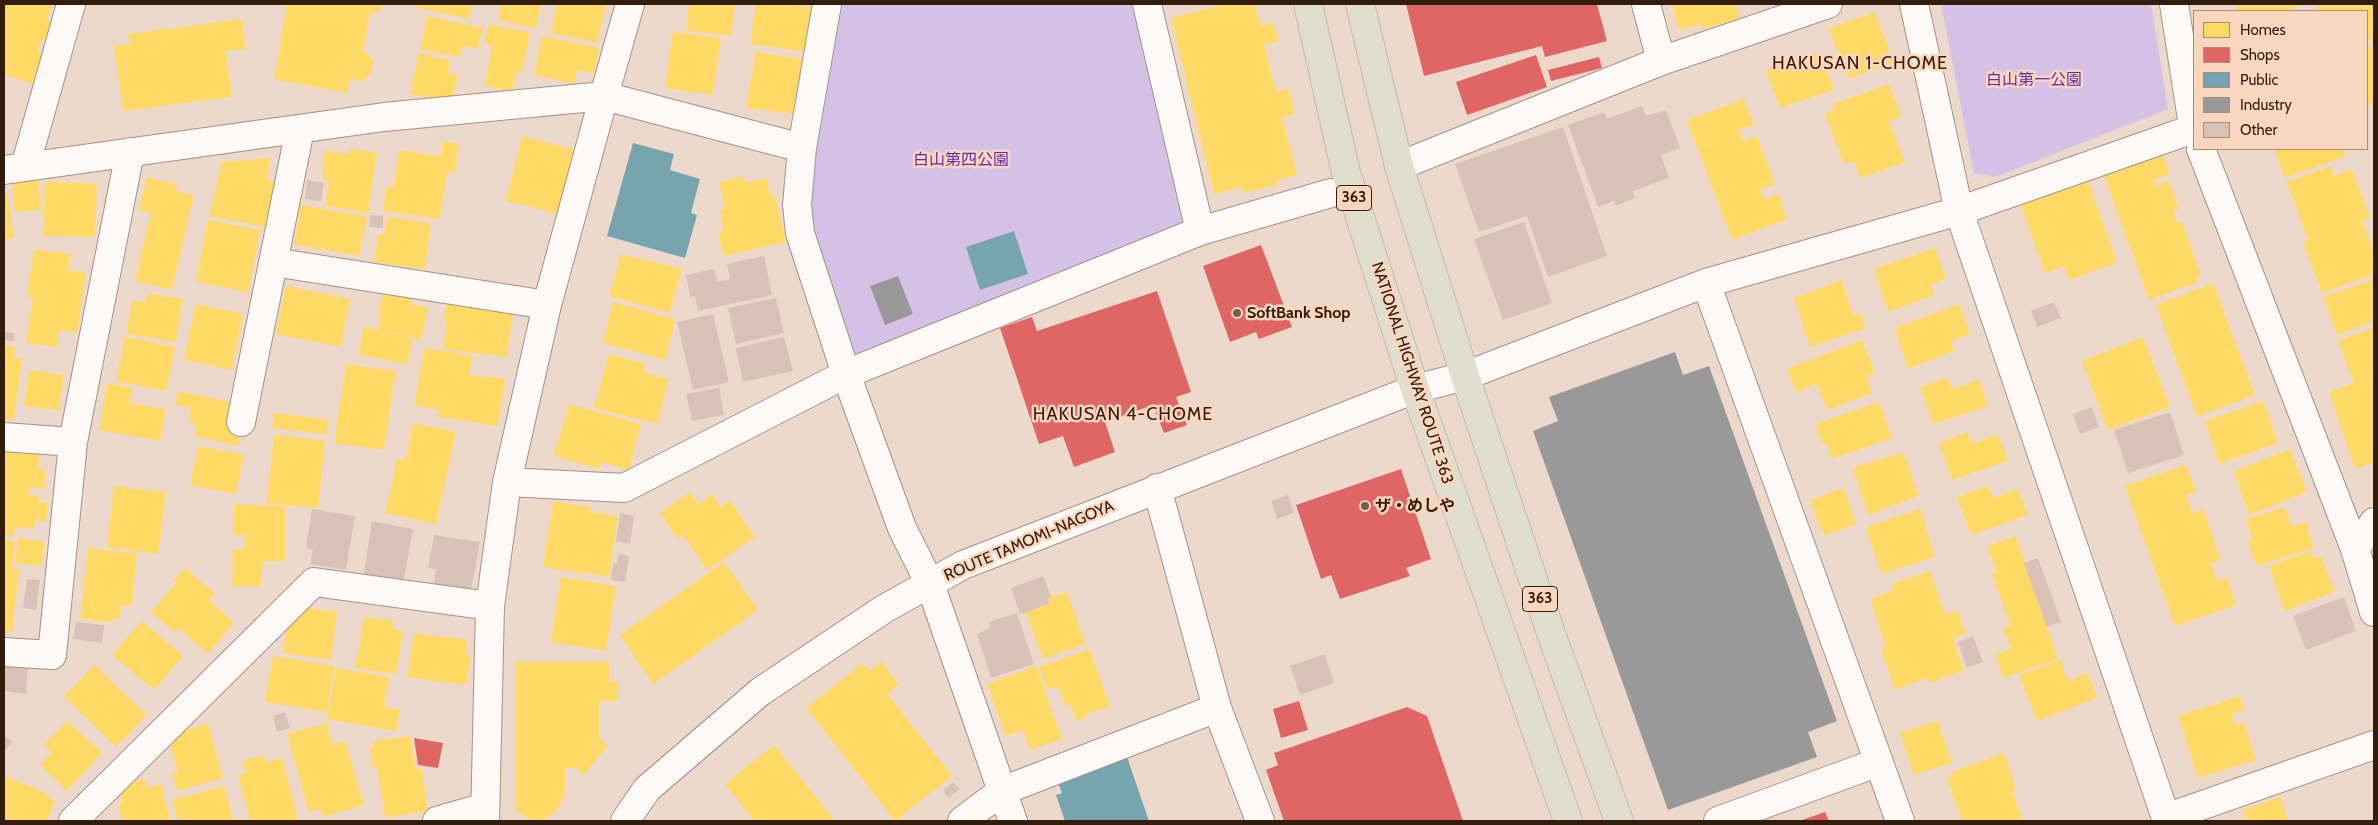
<!DOCTYPE html>
<html>
<head>
<meta charset="utf-8">
<style>
  body { margin:0 }
  #map { position:relative; width:2378px; height:825px; overflow:hidden; background:#edd9cc; font-family:Cabin,sans-serif }
  canvas { display:block }
  .frame { position:absolute; inset:0; border:5px solid #321c0c; pointer-events:none }
  .legend { position:absolute; left:2193px; top:10px; width:175px; height:140px; box-sizing:border-box; background:#fad6be; border:1px solid #aa8c77; margin:0; padding:6px 9px; list-style:none; font-size:15px; color:#321c0c }
  .legend li { display:flex; align-items:center; gap:10px; height:25px }
  .legend b { width:25px; border:1px solid #aa8c77 }
</style>
</head>
<body>
<div id="map">
<canvas width="2378" height="825"></canvas>
<div class="frame"></div>
<ul class="legend">
<li><b style="height:14px;background:#ffd966"></b>Homes</li>
<li><b style="height:14px;background:#e06666"></b>Shops</li>
<li><b style="height:14px;background:#76a5af"></b>Public</li>
<li><b style="height:14px;background:#999"></b>Industry</li>
<li><b style="height:14px;background:#d8c2b8"></b>Other</li>
</ul>
</div>
<script>
const c = document.querySelector('canvas').getContext('2d');
c.lineJoin = 'round';
function fillPath(path, color) {
  c.fillStyle = color;
  c.fill(path, 'evenodd');
}
function toPath(rows) {
  const path = new Path2D();
  for (const r of rows) {
    path.moveTo(r[0], r[1]);
    for (let i = 2; i < r.length; i += 2) path.lineTo(r[i], r[i + 1]);
  }
  return path;
}
function strokePath(path, color, width, dash) {
  c.strokeStyle = color;
  c.lineWidth = width;
  c.lineCap = dash ? 'butt' : 'round';
  c.setLineDash(dash || []);
  c.stroke(path);
}
function label(font, color, halo, rows, align = 'center') {
  c.font = font + ' Cabin,"Noto Sans JP",sans-serif';
  c.lineWidth = 5;
  c.setLineDash([]);
  c.textBaseline = 'middle';
  c.strokeStyle = halo;
  c.fillStyle = color;
  for (const [text, x, y, turn = 0] of rows) {
    c.save();
    c.translate(x, y);
    c.rotate((+turn || 0) * Math.PI / 180);
    c.textAlign = isNaN(turn) ? turn : align;
    if (halo) c.strokeText(text, 0, 0);
    c.fillText(text, 0, 0);
    c.restore();
  }
}
fillPath(toPath([
  [828,4,1145,4,1198,231,847,371,809,253,803,147],
  [1941,4,2151,4,2168,109,1995,177,1974,173]
]), '#d5c1e5');
fillPath(toPath([
  [4,4,52,4,47,21,57,24,51,43,41,40,38,51,43,53,34,84,4,75],
  [287,4,384,4,380,11,370,13,363,52,370,56,373,62,370,75,362,81,350,79,347,93,274,79],
  [414,4,472,4,469,19,414,7],
  [501,4,541,4,536,28,498,20],
  [557,4,606,4,597,43,551,33],
  [689,4,735,4,731,36,686,30],
  [756,4,785,4,814,8,807,52,750,44],
  [1226,4,1254,4,1261,26,1273,23,1279,40,1264,45,1276,92,1288,89,1295,114,1282,117,1297,175,1276,180,1277,185,1243,193,1241,187,1214,194,1171,18],
  [1672,4,1736,4,1740,19,1702,29,1701,24,1679,30],
  [2235,4,2304,4,2285,11,2238,11],
  [2316,4,2374,4,2374,39,2367,42,2367,11,2319,11],
  [1875,12,1894,63,1848,79,1829,28],
  [427,16,483,28,478,49,462,46,459,57,420,49],
  [242,19,246,49,226,51,232,97,123,111,114,46,130,44,128,34],
  [488,24,530,32,522,73,516,72,512,91,485,86,492,45,485,44],
  [673,32,721,38,713,95,665,88],
  [542,36,599,48,594,73,577,70,574,84,534,75],
  [2374,46,2374,109,2372,103,2367,105,2367,48],
  [756,52,802,59,794,114,746,108],
  [1820,52,1834,90,1780,108,1766,70],
  [419,53,450,60,448,73,458,75,452,103,410,94],
  [1889,84,1901,117,1889,121,1905,162,1860,178,1854,161,1844,164,1825,113,1835,110,1833,104],
  [1744,99,1754,125,1739,130,1743,141,1757,136,1775,184,1760,189,1764,200,1778,194,1787,219,1732,240,1687,120],
  [522,136,575,150,559,214,506,201],
  [443,141,459,144,455,173,447,172,440,219,383,211,386,187,393,188,399,150,441,156],
  [2160,146,2170,174,2153,180,2156,186,2169,181,2179,209,2173,211,2177,223,2182,222,2201,275,2196,277,2198,282,2149,300,2101,167],
  [350,149,377,153,368,213,325,206,329,179,322,178,325,150,349,154],
  [2274,149,2343,149,2346,156,2285,178],
  [270,158,267,180,279,182,271,228,209,216,222,162],
  [2331,166,2334,176,2352,169,2370,218,2362,220,2374,253,2374,274,2322,293,2303,242,2308,240,2287,182],
  [744,176,745,183,766,178,771,196,775,195,786,242,723,256,718,232,724,231,720,210,725,209,719,182],
  [147,177,177,185,176,191,194,195,172,290,135,281,151,213,139,210],
  [38,179,41,210,15,212,12,181],
  [2087,179,2117,263,2069,280,2064,266,2045,273,2020,203],
  [45,181,97,184,95,237,43,236],
  [4,193,7,193,14,238,4,240],
  [301,205,367,217,359,256,294,244],
  [387,217,431,223,425,269,374,262,378,234,384,235],
  [208,220,260,230,248,292,196,282],
  [1935,248,1946,279,1931,285,1934,295,1888,312,1874,269],
  [34,249,71,254,68,270,86,273,77,333,59,330,57,347,26,343,33,298,27,297],
  [621,254,682,269,670,313,609,296],
  [2374,279,2374,321,2337,335,2323,297],
  [1842,280,1853,316,1861,313,1866,328,1810,347,1794,298],
  [2213,283,2255,395,2197,417,2156,305],
  [286,286,350,299,341,347,276,334],
  [384,288,413,295,411,304,428,308,421,340,385,331,412,339,407,365,358,354,364,327,378,330,381,315,378,314],
  [147,293,183,299,176,342,126,334,132,301,145,303],
  [447,302,513,312,507,357,443,349,447,321,444,321],
  [613,302,675,319,665,360,603,343],
  [196,304,243,314,232,370,184,360],
  [1959,304,1970,334,1951,341,1955,351,1908,369,1895,328],
  [2374,327,2374,375,2356,382,2374,376,2374,462,2355,469,2329,392,2354,383,2338,341],
  [125,337,175,347,166,391,116,381],
  [2143,337,2170,407,2108,430,2082,361],
  [1862,340,1875,373,1866,376,1872,393,1827,410,1817,384,1796,392,1787,369],
  [4,346,15,347,14,358,22,359,14,420,4,419],
  [424,348,473,356,469,375,506,379,497,426,438,417,440,410,414,405],
  [609,354,646,364,644,373,669,379,657,424,594,408],
  [346,364,396,371,384,450,334,443],
  [29,370,64,375,59,410,24,406],
  [1948,378,1952,389,1979,380,1988,406,1933,424,1920,387],
  [107,383,132,388,129,403,166,409,160,441,99,430],
  [178,391,234,403,242,427,238,446,194,436,197,424,189,422,191,408,175,405],
  [2263,401,2278,443,2219,464,2205,421],
  [1879,402,1892,438,1832,459,1827,444,1823,445,1815,424],
  [569,404,641,424,629,470,601,462,599,469,554,456],
  [274,413,329,420,327,434,272,428],
  [413,423,456,432,436,524,385,513,397,458,405,460],
  [1968,432,1972,444,1998,434,2008,461,1952,480,1939,443],
  [274,435,325,441,318,508,267,503],
  [198,446,244,455,236,494,190,485],
  [4,449,40,453,38,469,46,470,44,489,30,487,29,495,39,496,38,502,48,503,46,522,35,520,34,529,15,527,14,536,4,535],
  [2290,449,2307,492,2249,515,2234,471],
  [1903,452,1919,496,1868,515,1853,468],
  [2186,465,2196,492,2186,495,2192,513,2203,509,2221,560,2211,563,2217,581,2227,577,2236,605,2175,626,2125,486],
  [114,486,166,492,158,554,107,547],
  [1988,486,1993,498,2018,489,2028,515,1971,535,1957,497],
  [1844,488,1856,524,1824,536,1810,500],
  [690,492,698,504,712,494,721,507,730,500,755,537,707,570,683,535,677,539,660,513],
  [553,501,592,507,590,512,618,516,609,577,543,567],
  [234,504,286,506,285,561,263,561,261,586,232,586,233,550,244,550,245,535,234,535],
  [2285,507,2291,526,2306,522,2314,548,2256,566,2248,542,2253,540,2246,519],
  [1920,509,1935,557,1881,574,1866,527],
  [2016,536,2058,659,2003,678,1995,655,2011,649,2003,628,2011,626,1992,574,1997,573,1987,546],
  [18,538,45,542,41,566,15,563],
  [4,540,15,542,12,568,19,569,12,633,4,632],
  [88,548,137,554,132,606,121,605,120,618,113,617,112,622,80,619],
  [2310,551,2313,558,2321,556,2335,592,2284,611,2269,566],
  [724,562,758,610,653,684,620,635],
  [185,568,215,594,209,600,234,623,208,654,178,628,175,633,151,612,176,583,173,581],
  [1930,571,1945,614,1957,610,1966,634,1953,638,1964,671,1929,683,1927,678,1895,690,1881,649,1886,647,1870,599,1893,591,1891,584],
  [561,577,616,586,606,651,551,642],
  [1067,592,1085,644,1043,659,1026,612,1049,604,1048,598],
  [290,606,337,612,331,660,283,653],
  [364,617,394,621,393,629,403,631,396,674,355,668],
  [142,621,183,656,154,690,112,655],
  [414,633,467,640,466,655,471,656,466,685,407,677],
  [1090,649,1110,707,1086,714,1087,717,1076,721,1070,704,1065,706,1058,686,1047,690,1039,667],
  [273,656,334,666,327,712,265,702],
  [2060,660,2068,681,2088,673,2097,698,2037,721,2019,675],
  [881,661,899,685,887,694,952,776,895,821,806,708,863,663,869,671],
  [516,662,609,662,609,681,618,681,618,701,599,701,599,738,608,746,583,775,576,768,566,768,565,791,561,804,553,814,541,821,533,821,516,811],
  [94,665,147,715,116,747,64,697],
  [1036,666,1062,739,1030,750,1023,730,1006,736,987,684],
  [336,668,389,677,384,707,400,710,396,731,327,719],
  [2240,696,2244,710,2232,714,2235,725,2244,722,2256,760,2198,778,2178,716],
  [67,721,102,753,67,791,40,765,52,752,44,745],
  [1938,721,1952,763,1914,775,1900,733],
  [327,723,332,745,345,741,364,805,323,817,320,809,309,812,287,734],
  [208,724,223,778,177,791,172,774,178,772,168,735],
  [410,736,416,770,422,768,428,811,385,818,377,768,373,768,370,748,374,747,374,741],
  [774,745,835,821,754,821,725,784],
  [2004,753,2016,789,2012,791,2023,821,1962,821,1947,778,1953,776,1952,772],
  [263,755,265,762,282,758,299,821,250,821,238,776,246,773,243,761],
  [4,776,47,793,45,796,55,800,47,821,4,821],
  [145,779,148,788,161,784,171,821,122,821,118,804,123,803,118,787],
  [224,786,234,821,178,821,172,800],
  [2280,797,2288,821,2247,821,2243,810]
]), '#ffd966');
fillPath(toPath([
  [1406,4,1597,4,1607,41,1545,57,1542,46,1424,76],
  [1536,55,1547,87,1467,115,1456,82],
  [1599,57,1602,68,1551,81,1548,70],
  [1261,245,1292,327,1259,339,1256,332,1230,342,1203,266],
  [1157,291,1191,392,1176,397,1187,425,1164,433,1153,405,1105,422,1115,452,1074,467,1063,436,1039,444,1000,328,1032,317,1037,331],
  [1401,469,1431,559,1406,568,1410,576,1340,599,1331,575,1321,579,1296,505],
  [1299,701,1308,730,1281,738,1273,709],
  [1407,707,1427,716,1463,821,1284,821,1266,770,1278,765,1274,753],
  [414,738,443,743,438,768,418,765],
  [1825,812,1829,821,1799,821]
]), '#e06666');
fillPath(toPath([
  [633,143,674,154,670,170,700,179,691,213,697,215,685,258,607,236],
  [1014,231,1028,274,980,290,966,247],
  [1127,757,1149,821,1065,821,1056,795,1062,793,1057,780]
]), '#76a5af');
fillPath(toPath([
  [898,276,913,314,885,325,870,286],
  [1675,352,1683,375,1709,366,1837,721,1808,732,1817,757,1668,810,1533,431,1558,421,1549,397]
]), '#999');
fillPath(toPath([
  [1642,106,1646,116,1666,110,1680,148,1661,155,1669,178,1633,191,1635,198,1615,206,1614,201,1598,207,1568,125,1604,112,1607,119],
  [1563,127,1607,256,1548,277,1527,216,1479,232,1455,164],
  [307,180,324,183,321,201,305,199],
  [370,215,383,216,383,228,369,227],
  [1524,222,1552,303,1503,320,1474,239],
  [764,256,772,295,698,311,695,296,690,297,686,275,714,269,717,282,730,279,727,264],
  [776,298,784,333,736,344,728,308],
  [2054,302,2061,318,2037,327,2031,311],
  [713,314,729,382,693,390,677,322],
  [4,332,14,333,14,341,4,340],
  [784,337,793,371,743,382,736,348],
  [719,388,724,415,692,421,686,394],
  [2092,407,2099,427,2080,434,2073,414],
  [2170,412,2184,455,2128,473,2114,430],
  [1288,495,1294,513,1277,519,1271,501],
  [312,509,355,516,346,570,310,564,313,549,306,548],
  [620,513,634,516,630,544,616,542],
  [372,521,413,529,403,585,363,579],
  [434,535,480,542,471,590,434,584,436,569,428,568],
  [618,554,629,556,625,582,611,580,613,563,617,564],
  [2038,558,2061,622,2047,627,2024,563],
  [1043,576,1051,597,1048,598,1049,604,1020,614,1011,588],
  [27,579,40,580,36,610,23,608],
  [2344,597,2356,631,2306,650,2293,616],
  [1017,613,1034,664,991,678,977,634,991,628,989,622],
  [76,622,104,625,102,643,73,639],
  [1973,636,1983,662,1967,668,1958,642],
  [1325,654,1334,683,1300,695,1290,666],
  [4,664,28,667,26,694,4,691],
  [285,712,290,728,277,732,273,716],
  [4,734,12,742,4,752],
  [953,782,960,789,948,798,943,790]
]), '#d8c2b8');
const pedestrian = toPath([
  [1399,166,1661,61],
  [1200,231,1331,193],
  [846,374,902,528,930,584,1002,791]
]);
const minor = toPath([
  [630,4,604,96,802,148,797,205,800,233,846,374],
  [1646,4,1661,61,1828,4],
  [1914,4,1959,211,2167,821],
  [2174,4,2194,132],
  [802,148,827,4],
  [2201,149,2355,549,2374,612],
  [25,167,71,4],
  [4,170,384,117,604,96,547,305,507,482,490,606,485,821],
  [273,262,547,305],
  [1706,283,1900,821],
  [1465,376,1706,283,1959,211,2193,129],
  [241,422,300,129],
  [4,437,73,442],
  [507,482,624,488,846,374,1200,231,1147,4],
  [1157,488,1217,708,1260,821],
  [2355,549,2374,522],
  [4,652,52,655,73,442,130,152],
  [1002,791,1013,821],
  [2166,818,2374,745],
  [73,821,314,582,490,606],
  [437,821,485,807],
  [962,821,1002,791,1217,708],
  [1718,821,1879,762]
]);
const secondary = toPath([
  [625,821,647,789,760,692,884,609,963,565,1415,389,1465,376]
]);
const trunk = toPath([
  [1308,4,1346,173,1415,389,1568,821],
  [1360,4,1399,166,1465,376,1552,636,1619,821]
]);
strokePath(pedestrian, '#a49284', 30);
strokePath(minor, '#a49284', 30);
strokePath(secondary, '#a49284', 30);
strokePath(trunk, '#c4b7af', 30);
strokePath(pedestrian, '#fcf9f7', 28);
strokePath(minor, '#fcf9f7', 28);
strokePath(secondary, '#fcf9f7', 28);
strokePath(trunk, '#e0dece', 28);
for (const [x, y, r, color] of [
  [1237,313,5,"#735e4f"],
  [1365,506,5,"#735e4f"]
]) {
  const dot = new Path2D();
  dot.arc(x, y, r, 0, 2 * Math.PI);
  c.fillStyle = color;
  c.fill(dot);
  strokePath(dot, '#fad6be', 2);
}
for (const [x, y, w] of [
  [1354,198,35],
  [1540,599,35]
]) {
  const box = new Path2D();
  box.roundRect(x - w / 2, y - 12.5, w, 25, 4);
  c.fillStyle = '#fad6be';
  c.fill(box);
  strokePath(box, '#321c0c', 1);
}
label('bold 15px', '#321c0c', null, [
  ["363",1354,198],
  ["363",1540,599]
]);
label('16px', '#612dae', '#fad6be', [
  ["白山第一公園",2034,80],
  ["白山第四公園",961,160]
]);
label('bold 16px', '#321c0c', '#fad6be', [
  ["SoftBank Shop",1247,313],
  ["ザ・めしや",1375,506]
], 'left');
label('16px', '#321c0c', '#fad6be', [
  ["NATIONAL HIGHWAY ROUTE 363",1412,373,72],
  ["ROUTE TAMOMI-NAGOYA",1029,541,-23]
]);
c.letterSpacing = '1px';
label('18px', '#321c0c', '#fad6be', [
  ["HAKUSAN 1-CHOME",1860,64],
  ["HAKUSAN 4-CHOME",1123,415]
]);
c.letterSpacing = '0px';
</script>
</body>
</html>
